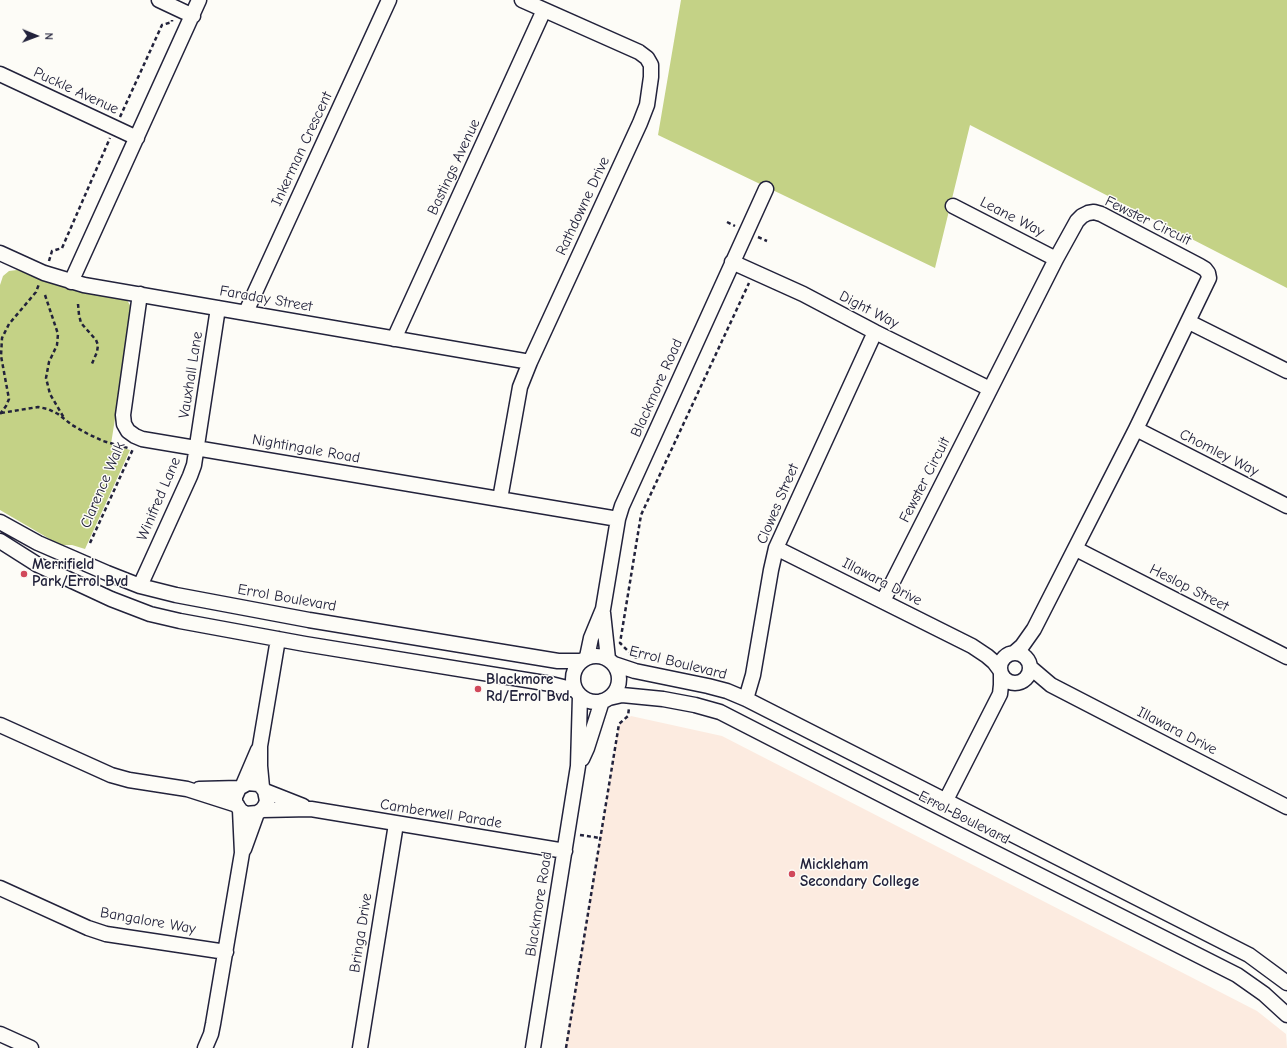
<!DOCTYPE html>
<html>
<head>
<meta charset="utf-8">
<style>
  body { margin:0 }
  #map { position:relative; width:1287px; height:1048px; overflow:hidden; background:#fdfcf7; font-family:"Comic Neue",sans-serif }
  canvas { display:block }
  .north { position:absolute; left:16px; top:16px; width:40px; height:40px; -webkit-text-stroke:3px #fdfcf7; paint-order:stroke; rotate:91deg; font-size:11px; font-weight:700; line-height:16px; text-align:center; color:#22223b }
  .north::after { content:''; display:block; margin:auto; width:14px; height:18px; background:#22223b; clip-path:polygon(50% 0,100% 100%,50% 72%,0 100%) }
</style>
</head>
<body>
<div id="map">
<canvas width="1287" height="1048"></canvas>
<div class="north">N</div>
</div>
<script>
const c = document.querySelector('canvas').getContext('2d');
c.lineJoin = 'round';
function fillPath(path, color) {
  c.fillStyle = color;
  c.fill(path, 'evenodd');
}
function toPath(rows) {
  const path = new Path2D();
  for (const r of rows) {
    if (r.length === 3) {
      path.moveTo(r[0] + r[2], r[1]);
      path.arc(r[0], r[1], r[2], 0, 2 * Math.PI);
      continue;
    }
    path.moveTo(r[0], r[1]);
    for (let i = 2; i < r.length; i += 2) path.lineTo(r[i], r[i + 1]);
  }
  return path;
}
function strokePath(path, color, width, dash) {
  c.strokeStyle = color;
  c.lineWidth = width;
  c.lineCap = dash ? 'butt' : 'round';
  c.setLineDash(dash || []);
  c.stroke(path);
}
function label(font, color, halo, rows, align = 'center') {
  c.font = font + ' "Comic Neue",sans-serif';
  c.lineWidth = 3;
  c.setLineDash([]);
  c.textBaseline = 'middle';
  c.strokeStyle = halo;
  c.fillStyle = color;
  for (const [text, x, y, turn = 0] of rows) {
    c.save();
    c.translate(x, y);
    c.rotate((+turn || 0) * Math.PI / 180);
    c.textAlign = isNaN(turn) ? turn : align;
    if (halo) c.strokeText(text, 0, 0);
    c.fillText(text, 0, 0);
    c.restore();
  }
}
fillPath(toPath([
  [631,716,722,736,1257,1011,1286,1034,1287,1048,565,1048,619,725]
]), '#fcebe0');
fillPath(toPath([
  [681,0,1287,0,1287,288,970,125,935,268,658,135],
  [17,270,30,274,54,283,78,290,117,296,127,300,131,307,131,318,111,444,130,450,85,549,72,545,60,545,0,510,0,285,3,276,9,271]
]), '#c4d286');
const minor = toPath([
  [159,0,193,16],
  [0,74,137,138],
  [953,206,1056,259],
  [0,253,44,273,84,285,530,362],
  [732,262,803,294,875,332,990,389],
  [71,282,199,0],
  [140,294,123,415,124,424,128,431,135,436,142,439,618,519],
  [246,312,389,0],
  [1189,322,1287,371],
  [394,339,544,10],
  [1136,429,1287,506],
  [500,499,520,387,530,362,640,123,647,105,651,77,651,65,647,58,639,52,522,0],
  [0,522,38,543,107,573,140,586,176,595,309,620,558,661,580,661],
  [0,541,38,565,111,599,150,614,180,621,305,644,551,684,575,690],
  [776,548,972,646,987,656,994,662,1000,670],
  [1076,549,1287,657],
  [140,586,190,476,194,465,218,308],
  [883,601,1056,259,1077,221,1082,216,1088,213,1094,212,1101,214,1200,266,1205,269,1208,273,1209,278,1136,429,1034,629,1022,646,1014,653],
  [603,613,608,659],
  [1015,668,15],
  [596,679,23],
  [587,657,591,638,603,609,618,519,622,506,766,189],
  [614,664,635,671,708,686,727,691,746,699,1249,955,1287,983],
  [1031,668,1051,685,1287,807],
  [609,698,622,695,663,699,695,705,720,712,956,833,1237,975,1264,994,1287,1015],
  [746,699,753,675,771,570,776,548,875,332],
  [0,725,111,775,129,780,187,789,237,805],
  [582,759,587,748,602,701],
  [243,785,258,750],
  [262,787,260,766,260,746,278,639],
  [199,789,239,788],
  [265,791,303,806],
  [945,802,1000,694,1001,685,1001,675],
  [262,810,265,806,267,801,265,791,262,787,258,784,248,783,239,788,235,797,235,802,238,807,241,811,246,814,257,813,262,810,311,809,565,851],
  [244,849,257,813],
  [0,888,88,928,106,934,226,952],
  [0,1034,31,1048],
  [205,1048,211,1034,213,1024,242,853,240,810],
  [360,1048,396,824],
  [533,1048,578,766,580,696]
]);
strokePath(minor, '#22223b', 17);
strokePath(toPath([
  [120,117,162,25,172,22,172,20],
  [727,222,735,226],
  [758,237,767,241],
  [49,261,52,251,62,248,110,138],
  [45,295,58,334,57,345,49,362,46,378,50,394,64,418],
  [78,304,79,315,81,323,96,340,98,345,97,352,91,366],
  [1,413,38,407,48,409,58,414,72,425,88,434,103,441,128,448],
  [0,414,6,406,9,399,1,356,2,338,9,324,36,292,39,284],
  [90,543,133,449],
  [636,659,636,656,628,651,620,643,641,515,749,283],
  [580,835,600,838],
  [566,1048,619,724,628,716,629,708]
]), '#22223b', 2.5, [4, 3]);
strokePath(minor, '#fdfcf7', 14);
for (const [x, y, r, color] of [
  [24,574,4,"#d1495b"],
  [478,689,4,"#d1495b"],
  [792,874,4,"#d1495b"]
]) {
  const dot = new Path2D();
  dot.arc(x, y, r, 0, 2 * Math.PI);
  c.fillStyle = color;
  c.fill(dot);
  strokePath(dot, '#fdfcf7', 1.5);
}
label('15px', '#22223b', '#fdfcf7', [
  ["Puckle Avenue",76,91,25],
  ["Inkerman Crescent",302,149,-65],
  ["Bastings Avenue",454,167,-65],
  ["Rathdowne Drive",583,206,-65],
  ["Leane Way",1012,217,27],
  ["Fewster Circuit",1148,221,26],
  ["Faraday Street",266,299,10],
  ["Dight Way",869,310,27],
  ["Vauxhall Lane",191,375,-81],
  ["Blackmore Road",657,388,-66],
  ["Nightingale Road",306,449,10],
  ["Chomley Way",1219,453,27],
  ["Fewster Circuit",925,480,-63],
  ["Clarence Walk",103,485,-67],
  ["Winifred Lane",159,499,-67],
  ["Clowes Street",778,504,-67],
  ["Illawara Drive",882,582,27],
  ["Heslop Street",1189,588,27],
  ["Errol Boulevard",287,598,10],
  ["Errol Boulevard",678,663,14],
  ["Illawara Drive",1177,731,27],
  ["Camberwell Parade",441,814,9],
  ["Errol Boulevard",964,818,27],
  ["Blackmore Road",539,904,-81],
  ["Bangalore Way",148,921,10],
  ["Bringa Drive",361,933,-81]
]);
label('bold 15px', '#22223b', '#fdfcf7', [
  ["Merrifield",32,565],
  ["Park/Errol Bvd",32,582],
  ["Blackmore",486,680],
  ["Rd/Errol Bvd",486,697],
  ["Mickleham",800,865],
  ["Secondary College",800,882]
], 'left');
</script>
</body>
</html>
